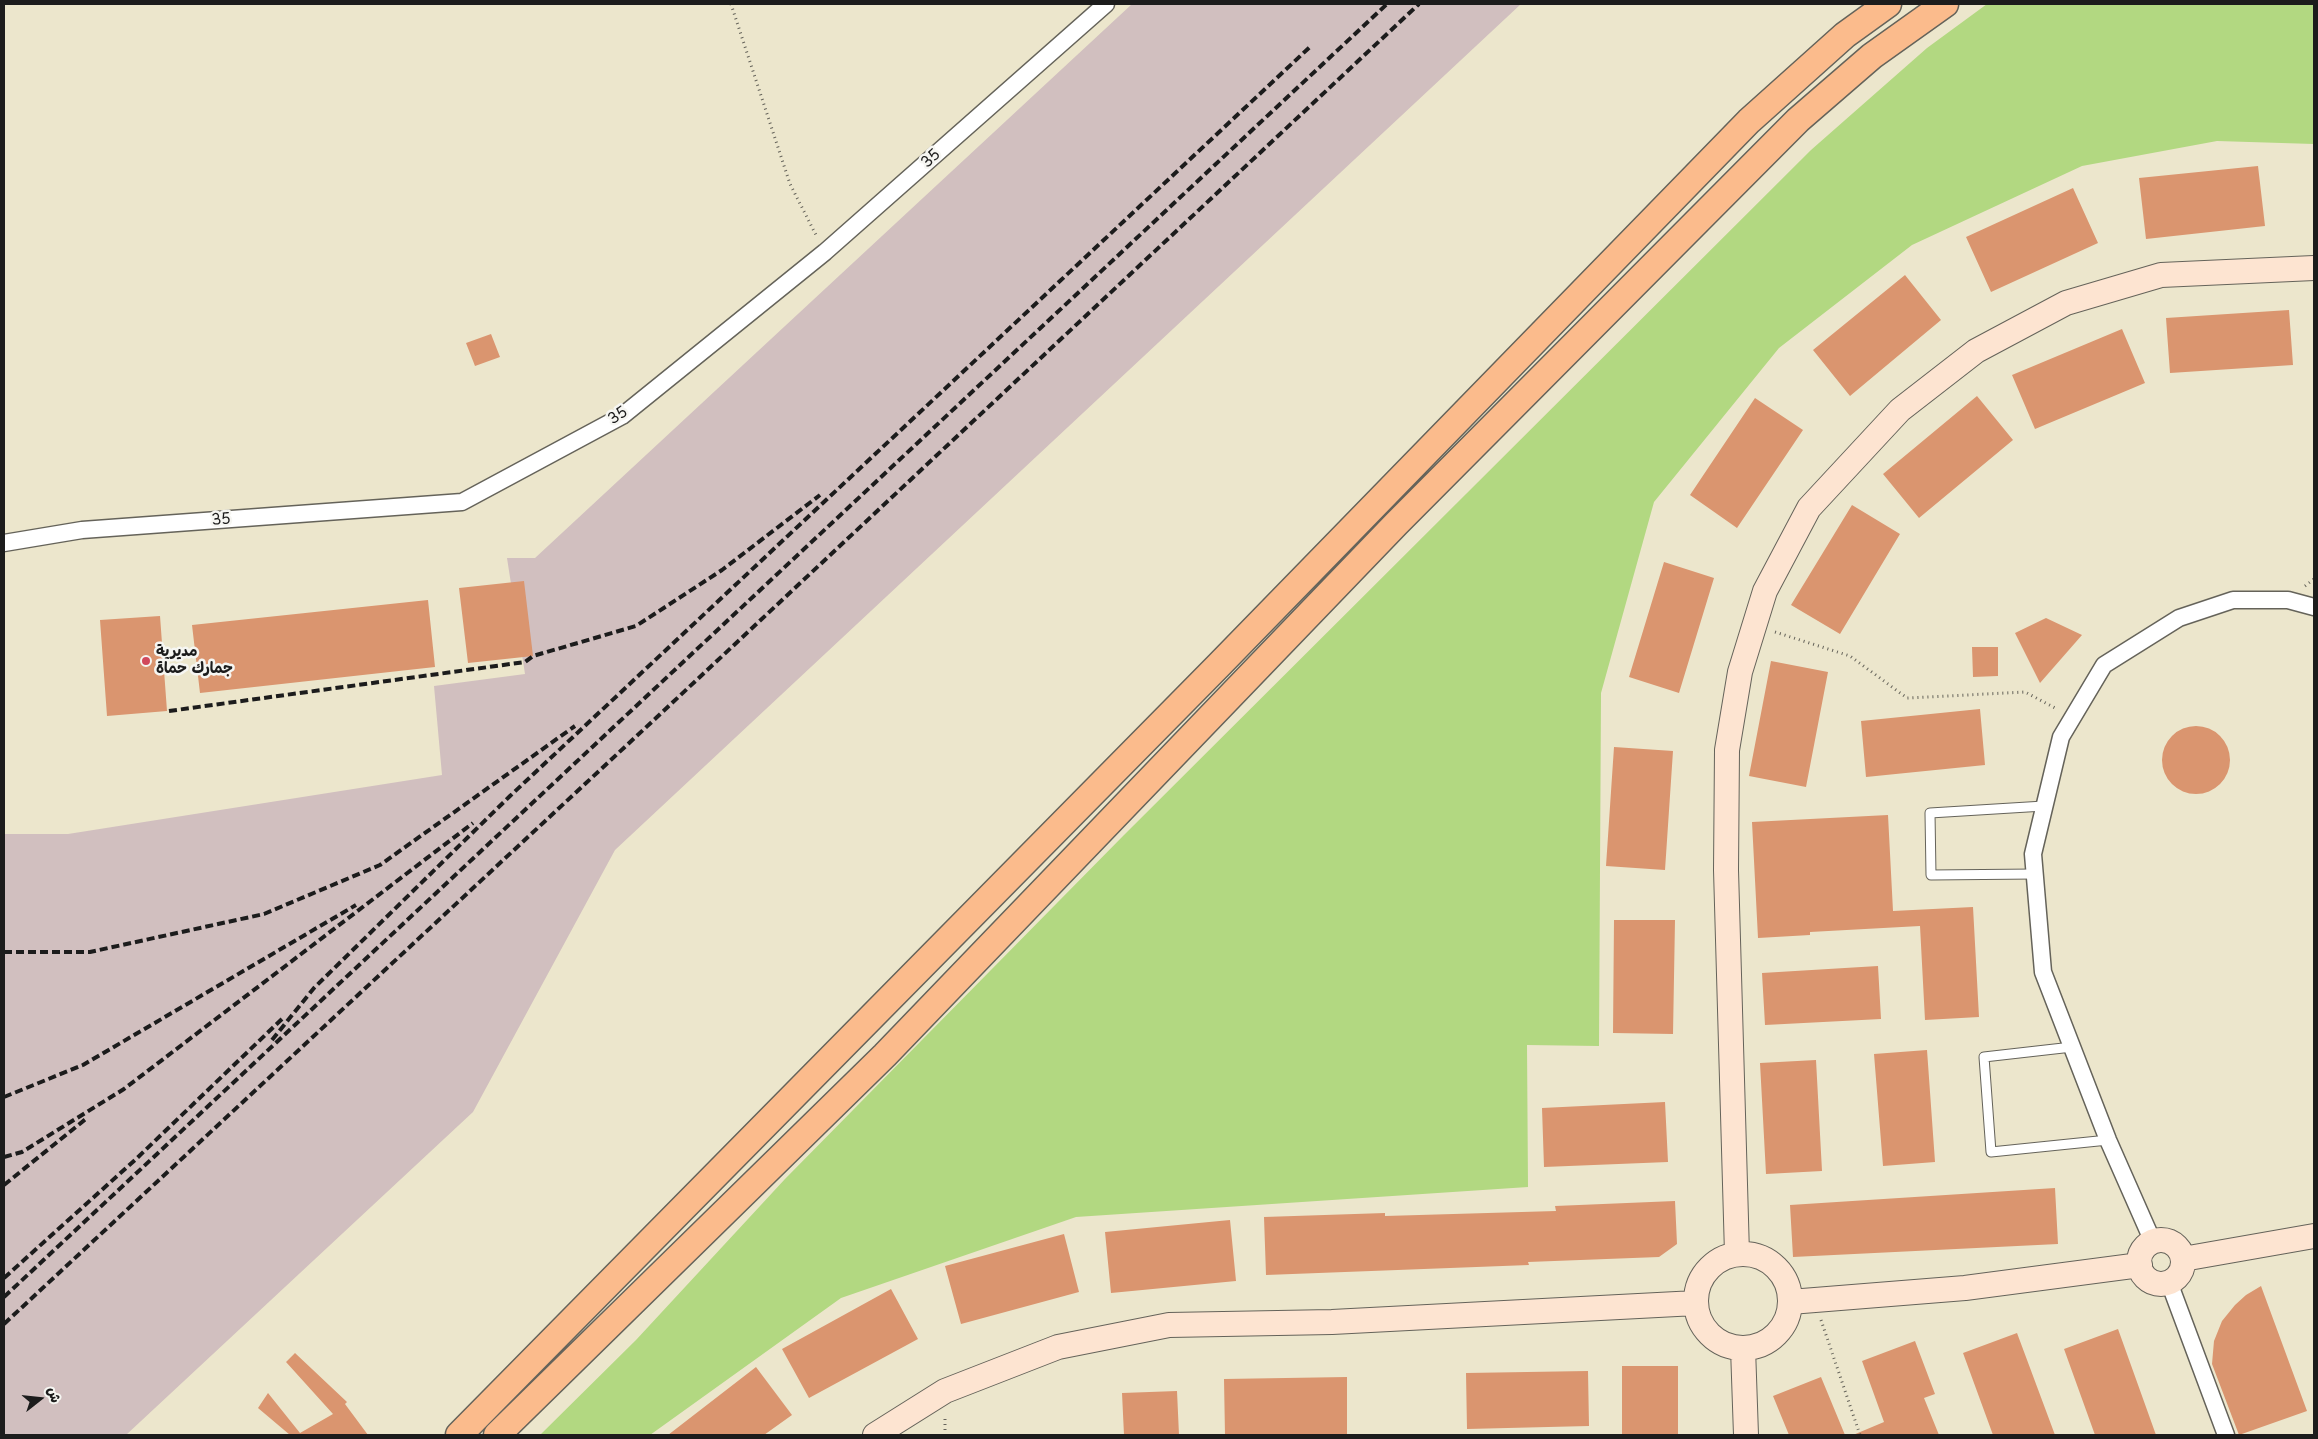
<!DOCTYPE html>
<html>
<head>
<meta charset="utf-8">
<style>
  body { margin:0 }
  #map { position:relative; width:2318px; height:1439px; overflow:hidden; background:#ece6cc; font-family:"Playpen Sans","Playpen Sans Arabic",sans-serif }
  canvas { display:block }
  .frame { position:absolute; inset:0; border:5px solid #1c1c1c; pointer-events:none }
  .north { position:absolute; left:15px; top:1374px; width:50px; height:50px; -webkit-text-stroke:4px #f6f6f2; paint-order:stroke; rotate:74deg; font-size:14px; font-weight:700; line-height:20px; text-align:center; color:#1c1c1c }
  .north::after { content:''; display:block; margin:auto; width:18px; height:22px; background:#1c1c1c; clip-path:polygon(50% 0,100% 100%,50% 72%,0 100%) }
</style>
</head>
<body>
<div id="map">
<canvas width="2318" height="1439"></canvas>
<div class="frame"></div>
<div class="north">ش</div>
</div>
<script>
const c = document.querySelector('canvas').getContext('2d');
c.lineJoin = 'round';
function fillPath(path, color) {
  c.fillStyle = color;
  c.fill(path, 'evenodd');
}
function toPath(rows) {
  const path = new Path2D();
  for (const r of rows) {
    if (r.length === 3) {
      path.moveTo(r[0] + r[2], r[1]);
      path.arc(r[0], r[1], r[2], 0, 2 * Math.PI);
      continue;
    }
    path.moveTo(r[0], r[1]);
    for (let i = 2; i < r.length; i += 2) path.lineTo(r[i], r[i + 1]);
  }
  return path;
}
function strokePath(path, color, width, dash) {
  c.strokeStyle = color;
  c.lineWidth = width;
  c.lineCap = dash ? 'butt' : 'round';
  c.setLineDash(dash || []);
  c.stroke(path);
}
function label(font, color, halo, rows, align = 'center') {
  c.font = font + ' "Playpen Sans","Playpen Sans Arabic",sans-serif';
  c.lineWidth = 5;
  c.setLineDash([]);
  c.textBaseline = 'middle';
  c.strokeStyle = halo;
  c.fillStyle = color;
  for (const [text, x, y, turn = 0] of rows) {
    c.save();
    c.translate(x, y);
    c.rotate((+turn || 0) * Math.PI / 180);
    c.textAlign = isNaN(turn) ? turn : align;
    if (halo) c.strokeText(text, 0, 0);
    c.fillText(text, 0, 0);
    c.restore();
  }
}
fillPath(toPath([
  [1132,4,1521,4,615,850,473,1112,126,1435,4,1435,4,834,68,834,442,775,434,686,525,674,507,558,535,558]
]), '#d1bfbf');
fillPath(toPath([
  [1987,4,2314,4,2314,144,2217,141,2082,166,1912,245,1779,348,1654,502,1601,693,1599,1046,1527,1045,1528,1187,1076,1217,841,1298,650,1435,540,1435,636,1340,785,1179,1124,835,1811,150,1927,48]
]), '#b2d881');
fillPath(toPath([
  [2258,166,2265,226,2146,239,2139,178],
  [2073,188,2098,243,1991,292,1966,237],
  [1905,275,1941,320,1850,396,1813,350],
  [2289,310,2293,365,2170,373,2166,318],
  [2122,329,2145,383,2035,429,2012,375],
  [491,334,500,357,475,366,466,343],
  [1977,396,2013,440,1919,518,1883,474],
  [1755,398,1803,430,1737,528,1690,495],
  [1852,505,1900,534,1840,634,1791,605],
  [1664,562,1714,578,1679,693,1629,677],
  [524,581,533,656,468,663,459,588],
  [428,600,435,667,200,693,192,625],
  [160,616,167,711,107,716,100,620],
  [2046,618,2082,635,2040,683,2015,633],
  [1972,647,1998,647,1998,676,1973,677],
  [1771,661,1828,672,1806,787,1749,776],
  [1980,709,1985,765,1866,777,1861,721],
  [2196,760,34],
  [1614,747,1673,751,1665,870,1606,866],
  [1888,815,1893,911,1973,907,1979,1017,1925,1020,1920,926,1810,932,1810,935,1758,938,1752,822],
  [1614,920,1675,920,1673,1034,1613,1033],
  [1878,966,1881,1019,1765,1025,1762,973],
  [1927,1050,1935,1162,1883,1166,1874,1054],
  [1816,1060,1822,1171,1766,1174,1760,1063],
  [1665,1102,1668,1162,1544,1167,1542,1108],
  [2055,1188,2058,1244,1793,1257,1790,1205],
  [1675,1201,1677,1244,1659,1257,1528,1262,1529,1265,1266,1275,1264,1217,1385,1213,1385,1216,1556,1211,1555,1206],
  [1230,1220,1236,1281,1111,1293,1105,1232],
  [1064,1234,1079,1292,961,1324,945,1266],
  [2261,1286,2307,1411,2239,1435,2212,1364,2214,1341,2222,1321,2235,1305,2246,1295],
  [891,1289,918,1339,809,1398,782,1349],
  [2118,1329,2156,1435,2095,1435,2064,1349],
  [2017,1333,2055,1435,1993,1435,1963,1353],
  [1915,1341,1935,1394,1924,1398,1939,1435,1853,1435,1884,1422,1862,1361],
  [295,1353,347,1402,345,1404,368,1435,290,1435,258,1408,268,1393,300,1433,333,1414,286,1362],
  [1622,1366,1678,1366,1678,1435,1622,1435],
  [756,1367,792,1415,764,1435,668,1435],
  [1588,1371,1589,1426,1467,1429,1466,1373],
  [1347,1377,1347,1434,1225,1435,1224,1379],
  [1821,1377,1845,1435,1789,1435,1773,1396],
  [1177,1391,1179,1435,1124,1435,1122,1393]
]), '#da956f');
const lane = toPath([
  [2035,874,1931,875,1930,813,2044,806],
  [2072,1047,1984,1057,1991,1152,2108,1140]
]);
const street = toPath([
  [4,543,82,530,462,502,622,416,825,252,1106,4],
  [2153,1242,2108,1140,2043,972,2033,854,2061,737,2104,665,2179,618,2233,600,2288,600,2314,607],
  [2169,1282,2226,1435]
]);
const secondary = toPath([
  [2161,1262,22],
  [1737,1254,1726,870,1727,750,1740,672,1765,591,1809,508,1900,410,1976,351,2066,303,2161,275,2314,268],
  [1743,1301,47],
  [2183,1259,2314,1236],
  [1790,1302,1965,1288,2140,1265],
  [1743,1348,1746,1435],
  [875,1435,945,1391,1058,1347,1169,1325,1332,1322,1696,1303]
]);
const primary = toPath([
  [459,1435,1218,666,1749,121,1845,35,1888,4],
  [497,1435,885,1055,1396,524,1798,120,1872,56,1945,4]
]);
strokePath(lane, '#65635a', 11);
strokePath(street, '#65635a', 19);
strokePath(secondary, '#65635a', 26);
strokePath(primary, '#65635a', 29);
strokePath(toPath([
  [731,4,790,184,816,235],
  [2305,586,2314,579],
  [1775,632,1850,656,1907,698,2025,692,2057,709],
  [1821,1320,1860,1435],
  [945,1435,945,1416]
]), '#65635a', 3, [1, 4]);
strokePath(lane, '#fff', 9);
strokePath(street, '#fff', 16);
strokePath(secondary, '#fde4d1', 24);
strokePath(primary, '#fbbb8c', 26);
strokePath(toPath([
  [169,711,525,662,533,656,636,626,722,570,820,495],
  [4,952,90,952,264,914,380,865,575,726],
  [272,1040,314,988,510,796,1312,45],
  [4,1097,83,1065,356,905],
  [4,1157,22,1152,124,1089,473,823],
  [4,1185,87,1118],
  [4,1278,135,1160,284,1017],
  [4,1297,1387,4],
  [4,1324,656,718,1419,4]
]), '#1c1c1c', 4, [8, 4]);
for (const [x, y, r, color] of [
  [146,661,5,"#d1495b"]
]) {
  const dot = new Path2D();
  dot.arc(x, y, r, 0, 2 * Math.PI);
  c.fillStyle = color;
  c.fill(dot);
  strokePath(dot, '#f6f6f2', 2);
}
label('15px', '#1c1c1c', '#f6f6f2', [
  ["35",931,159,-42],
  ["35",618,416,-33],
  ["35",221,520,-4]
]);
label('bold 15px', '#1c1c1c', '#f6f6f2', [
  ["مديرية",156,652],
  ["جمارك حماة",156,669]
], 'left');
</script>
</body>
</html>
